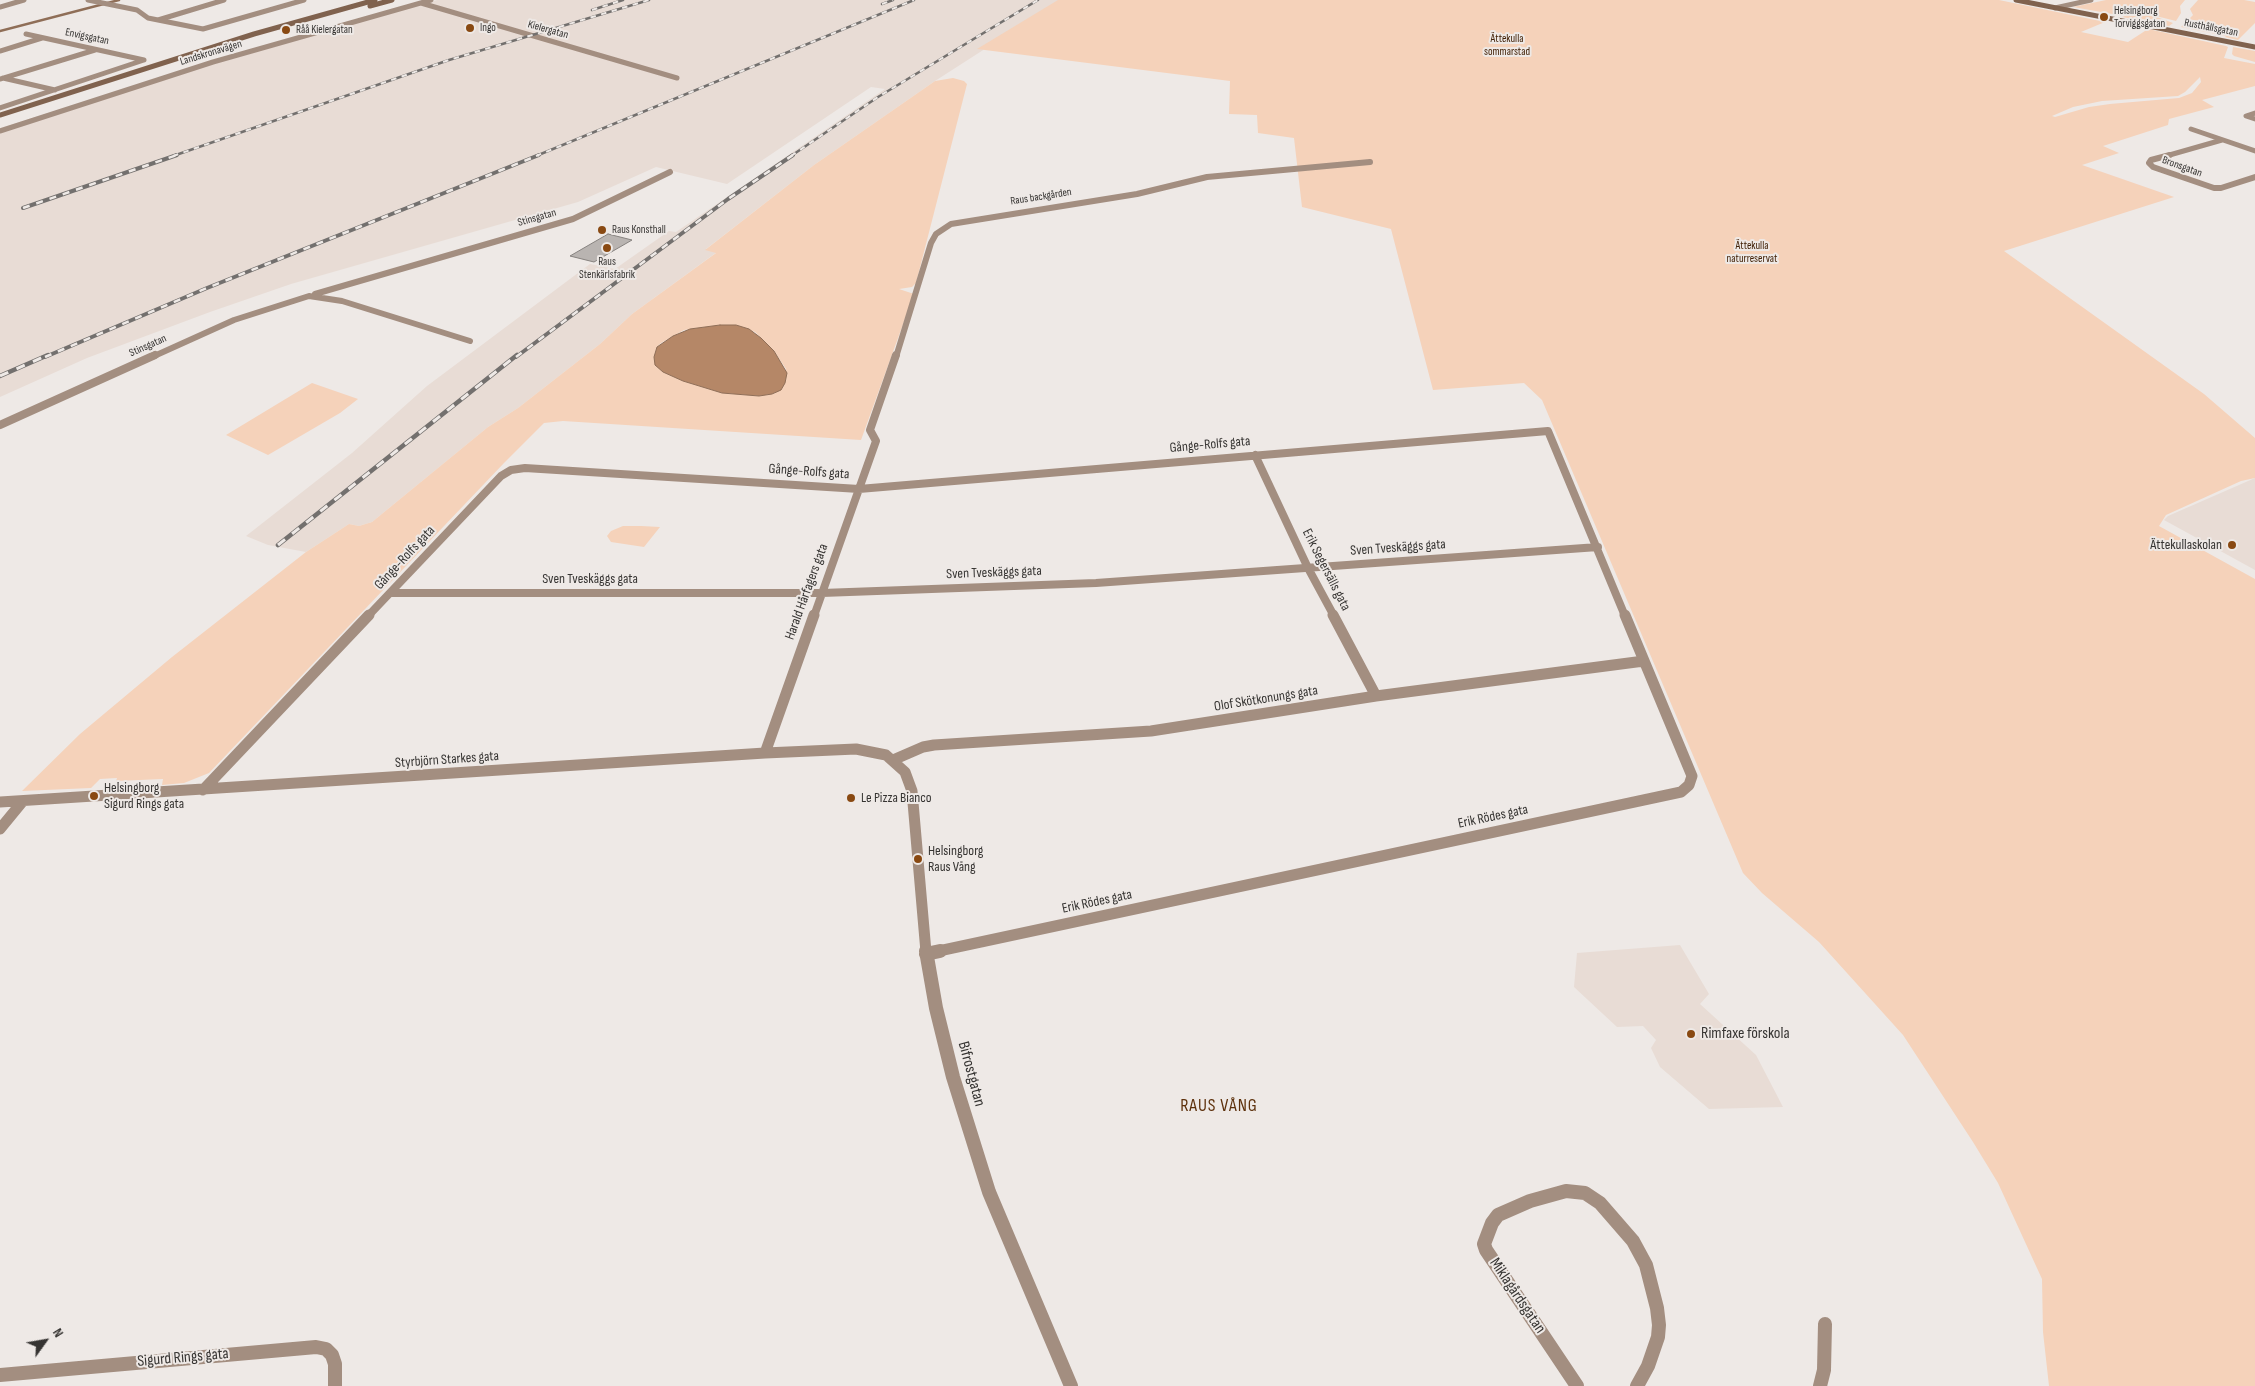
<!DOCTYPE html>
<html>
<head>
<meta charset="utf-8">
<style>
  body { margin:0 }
  #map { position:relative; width:2255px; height:1386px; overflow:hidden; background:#eee9e6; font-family:"Sofia Sans Condensed",sans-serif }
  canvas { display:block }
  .north { position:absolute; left:20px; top:1316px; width:50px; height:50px; -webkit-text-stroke:4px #eee9e6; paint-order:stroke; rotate:58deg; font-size:14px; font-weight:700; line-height:20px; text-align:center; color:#363432 }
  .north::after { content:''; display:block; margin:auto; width:18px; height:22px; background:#363432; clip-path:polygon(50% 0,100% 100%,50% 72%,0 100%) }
</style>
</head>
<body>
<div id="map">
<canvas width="2255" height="1386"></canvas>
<div class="north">N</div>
</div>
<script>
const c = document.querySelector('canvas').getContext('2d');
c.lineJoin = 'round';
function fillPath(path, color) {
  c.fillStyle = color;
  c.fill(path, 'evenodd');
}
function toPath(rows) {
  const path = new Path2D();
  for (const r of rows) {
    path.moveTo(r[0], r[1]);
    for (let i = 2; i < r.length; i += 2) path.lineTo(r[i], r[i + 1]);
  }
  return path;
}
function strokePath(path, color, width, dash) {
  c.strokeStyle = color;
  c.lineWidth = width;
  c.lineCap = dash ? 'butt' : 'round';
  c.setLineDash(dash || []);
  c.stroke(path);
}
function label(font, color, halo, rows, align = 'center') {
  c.font = font + ' "Sofia Sans Condensed",sans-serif';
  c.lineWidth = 4;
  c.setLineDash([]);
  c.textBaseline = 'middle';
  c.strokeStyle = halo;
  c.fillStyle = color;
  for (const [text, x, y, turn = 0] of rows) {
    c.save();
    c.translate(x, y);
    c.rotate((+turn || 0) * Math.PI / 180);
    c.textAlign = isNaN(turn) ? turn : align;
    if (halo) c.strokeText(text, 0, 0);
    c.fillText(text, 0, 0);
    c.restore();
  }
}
fillPath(toPath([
  [437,0,1061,0,935,81,814,165,706,249,717,252,632,314,600,344,518,408,488,427,372,522,359,526,349,524,306,552,268,545,246,536,352,453,427,386,590,264,615,269,669,231,676,232,885,89,871,87,727,184,656,167,578,202,291,284,210,312,87,358,0,397,0,128,126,89],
  [2255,478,2255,570,2164,520,2168,516],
  [1680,945,1709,994,1700,1004,1756,1055,1783,1107,1709,1109,1660,1067,1651,1048,1656,1040,1643,1026,1617,1027,1574,987,1577,953]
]), '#e8dcd5');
fillPath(toPath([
  [1058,0,1999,0,2105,22,2081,32,2128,42,2148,29,2226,46,2228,47,2224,58,2255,64,2255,86,2202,100,2214,107,2169,119,2168,125,2103,146,2119,153,2082,165,2174,197,2004,251,2204,394,2255,438,2255,478,2241,481,2166,515,2159,526,2255,579,2255,1386,2049,1386,2043,1332,2042,1279,1998,1183,1973,1142,1903,1035,1819,942,1762,893,1743,873,1542,400,1524,383,1433,390,1391,229,1302,207,1294,138,1258,133,1257,115,1229,114,1230,81,977,49],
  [2200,77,2201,82,2192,93,2179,98,2110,104,2089,107,2055,117,2052,116,2073,107,2102,101,2178,96,2185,92],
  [2106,0,2185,0,2180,6,2181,13,2176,21,2148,14,2127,12,2118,15,2073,7],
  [2198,0,2244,0,2255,2,2255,23,2238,40,2225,37,2226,36,2181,27,2193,15,2190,9],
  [2130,14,2154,16,2173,23,2169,26,2122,17],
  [2233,47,2255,51,2255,62,2234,56,2232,54],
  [953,78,964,81,967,84,916,283,912,287,899,289,914,294,861,440,563,421,544,423,504,463,209,773,184,783,162,785,163,779,116,781,117,778,100,779,91,788,22,791,80,734,172,657,306,552,349,524,359,526,372,522,488,427,518,408,600,344,632,314,716,253,705,250,814,165,935,81],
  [720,325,736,325,755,332,774,351,786,369,775,393,759,396,722,393,683,381,663,372,657,347,661,343,684,330],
  [312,383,358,399,340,413,268,455,226,435],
  [623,526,641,526,660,527,644,547,611,542,607,536,611,531]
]), '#f5d2ba');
const water = toPath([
  [720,325,736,325,749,329,761,338,774,351,787,373,785,383,781,390,772,394,759,396,722,393,683,381,663,372,655,365,654,357,657,347,673,336,690,329,720,325]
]);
fillPath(water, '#b58767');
strokePath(water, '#8f6e57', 1);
strokePath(toPath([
  [0,31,119,0]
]), '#8f6e57', 2.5);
const building = toPath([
  [608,234,632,240,594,262,570,256,608,234]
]);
fillPath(building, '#b9b4b1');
strokePath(building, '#86827f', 1);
strokePath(toPath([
  [88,0,137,10,148,18,203,29,304,0],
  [421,3,677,78],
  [0,7,24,0],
  [2055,8,2091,0],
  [158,20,224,0],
  [26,34,144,60],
  [0,51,42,38],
  [3,78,55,90],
  [0,79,95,50],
  [0,108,144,60],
  [2255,113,2246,116,2255,119],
  [2191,129,2255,151],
  [0,131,213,62,431,0],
  [2166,156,2222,140]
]), '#a38e80', 5);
strokePath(toPath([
  [2170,155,2151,160,2149,163,2153,167,2214,188,2221,188,2255,177],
  [315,294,573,219,670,172],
  [152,357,234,320,309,296,342,301,470,341],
  [896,357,931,243,936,234,951,224,1137,194,1207,177,1370,162]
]), '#a38e80', 6);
strokePath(toPath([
  [0,425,155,355],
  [1255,455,1308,568,1334,616],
  [391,593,822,593,1096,583,1598,547],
  [368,616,501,476,511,470,525,468,859,489,1548,431,1625,616],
  [814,616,876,441,870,430,896,355]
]), '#a38e80', 8);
strokePath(toPath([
  [1333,615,1376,696],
  [765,753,814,615],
  [893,760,923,747,934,745,1151,731,1376,696,1644,661],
  [203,790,369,615],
  [0,802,765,753,856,749,886,755,905,772,912,791,926,952],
  [0,829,23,801],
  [934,952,1681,792,1689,785,1692,776,1625,615]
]), '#a38e80', 11);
strokePath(toPath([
  [926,951,936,1008,953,1077,989,1192,1071,1386],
  [926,954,940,951],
  [0,1375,316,1347,326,1349,332,1355,335,1364,335,1386],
  [1577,1386,1486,1250,1484,1244,1492,1223,1498,1215,1530,1201,1566,1191,1585,1193,1600,1203,1633,1241,1646,1265,1657,1308,1659,1325,1658,1337,1648,1366,1637,1386],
  [1820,1386,1824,1370,1825,1324]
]), '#a38e80', 14);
strokePath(toPath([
  [2016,0,2255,47],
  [370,6,392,0],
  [0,115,254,34,375,0]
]), '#80624e', 5);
const railFar2 = toPath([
  [882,4,893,0],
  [592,10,623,0],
  [173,156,449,60,649,0],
  [536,156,914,0],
  [791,156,878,97,1038,0]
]);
const railFar1 = toPath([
  [23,208,177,155],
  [45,357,207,288,539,155],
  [516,357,728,199,793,155]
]);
const rail = toPath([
  [0,376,48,355],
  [278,545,517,355]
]);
strokePath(railFar2, '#73706e', 2.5);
strokePath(railFar1, '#73706e', 4);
strokePath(rail, '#73706e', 4.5);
strokePath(railFar2, '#eee9e6', 2, [5.5]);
strokePath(railFar1, '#eee9e6', 2.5, [7]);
strokePath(rail, '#eee9e6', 3, [9]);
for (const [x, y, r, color] of [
  [2104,17,5,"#894912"],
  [470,28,5,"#894912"],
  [286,30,5,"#894912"],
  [602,230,5,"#894912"],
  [607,248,5,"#894912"],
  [2232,545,5,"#894912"],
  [94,796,5,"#894912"],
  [851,798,5,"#894912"],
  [918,859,5,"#894912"],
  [1691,1034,5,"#894912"]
]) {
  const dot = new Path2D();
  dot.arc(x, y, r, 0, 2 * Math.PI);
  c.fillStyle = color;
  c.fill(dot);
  strokePath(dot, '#eee9e6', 2);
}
label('11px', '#363432', '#eee9e6', [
  ["Helsingborg",2114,11],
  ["Torviggsgatan",2114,24],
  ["Ingo",480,28],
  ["Råå Kielergatan",296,30],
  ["Raus Konsthall",612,230],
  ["Raus",607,262,"center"],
  ["Stenkärlsfabrik",607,275,"center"]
], 'left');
label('11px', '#363432', '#eee9e6', [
  ["Rusthållsgatan",2211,28,11],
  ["Kielergatan",548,30,16],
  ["Envigsgatan",87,37,12],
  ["Landskronavägen",211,53,-17],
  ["Bronsgatan",2182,167,20],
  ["Raus backgården",1041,197,-9],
  ["Stinsgatan",537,218,-16],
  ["Stinsgatan",148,346,-24]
]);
label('11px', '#412107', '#eee9e6', [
  ["Ättekulla",1507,39],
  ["sommarstad",1507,52],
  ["Ättekulla",1752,246],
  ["naturreservat",1752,259]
]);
label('14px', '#363432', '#eee9e6', [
  ["Gånge-Rolfs gata",1210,445,-5],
  ["Gånge-Rolfs gata",809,472,4],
  ["Sven Tveskäggs gata",1398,548,-4],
  ["Gånge-Rolfs gata",405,558,-47],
  ["Erik Segersälls gata",1326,570,63],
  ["Sven Tveskäggs gata",994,573,-2],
  ["Sven Tveskäggs gata",590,579],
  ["Harald Hårfagers gata",807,592,-70],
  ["Olof Skötkonungs gata",1266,699,-9],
  ["Styrbjörn Starkes gata",447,760,-4],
  ["Erik Rödes gata",1493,817,-12],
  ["Erik Rödes gata",1097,902,-12]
]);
label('14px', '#363432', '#eee9e6', [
  ["Ättekullaskolan",2222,545,"right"],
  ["Helsingborg",104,788],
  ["Sigurd Rings gata",104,804],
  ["Le Pizza Bianco",861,798],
  ["Helsingborg",928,851],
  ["Raus Vång",928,867]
], 'left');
label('16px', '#363432', '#eee9e6', [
  ["Rimfaxe förskola",1701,1034]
], 'left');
label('16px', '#363432', '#eee9e6', [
  ["Bifrostgatan",971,1074,75],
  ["Miklagårdsgatan",1517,1296,56],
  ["Sigurd Rings gata",183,1358,-5]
]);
c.letterSpacing = '1px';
label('18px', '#5d300b', '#eee9e6', [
  ["RAUS VÅNG",1219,1106]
]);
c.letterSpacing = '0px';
</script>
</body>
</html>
